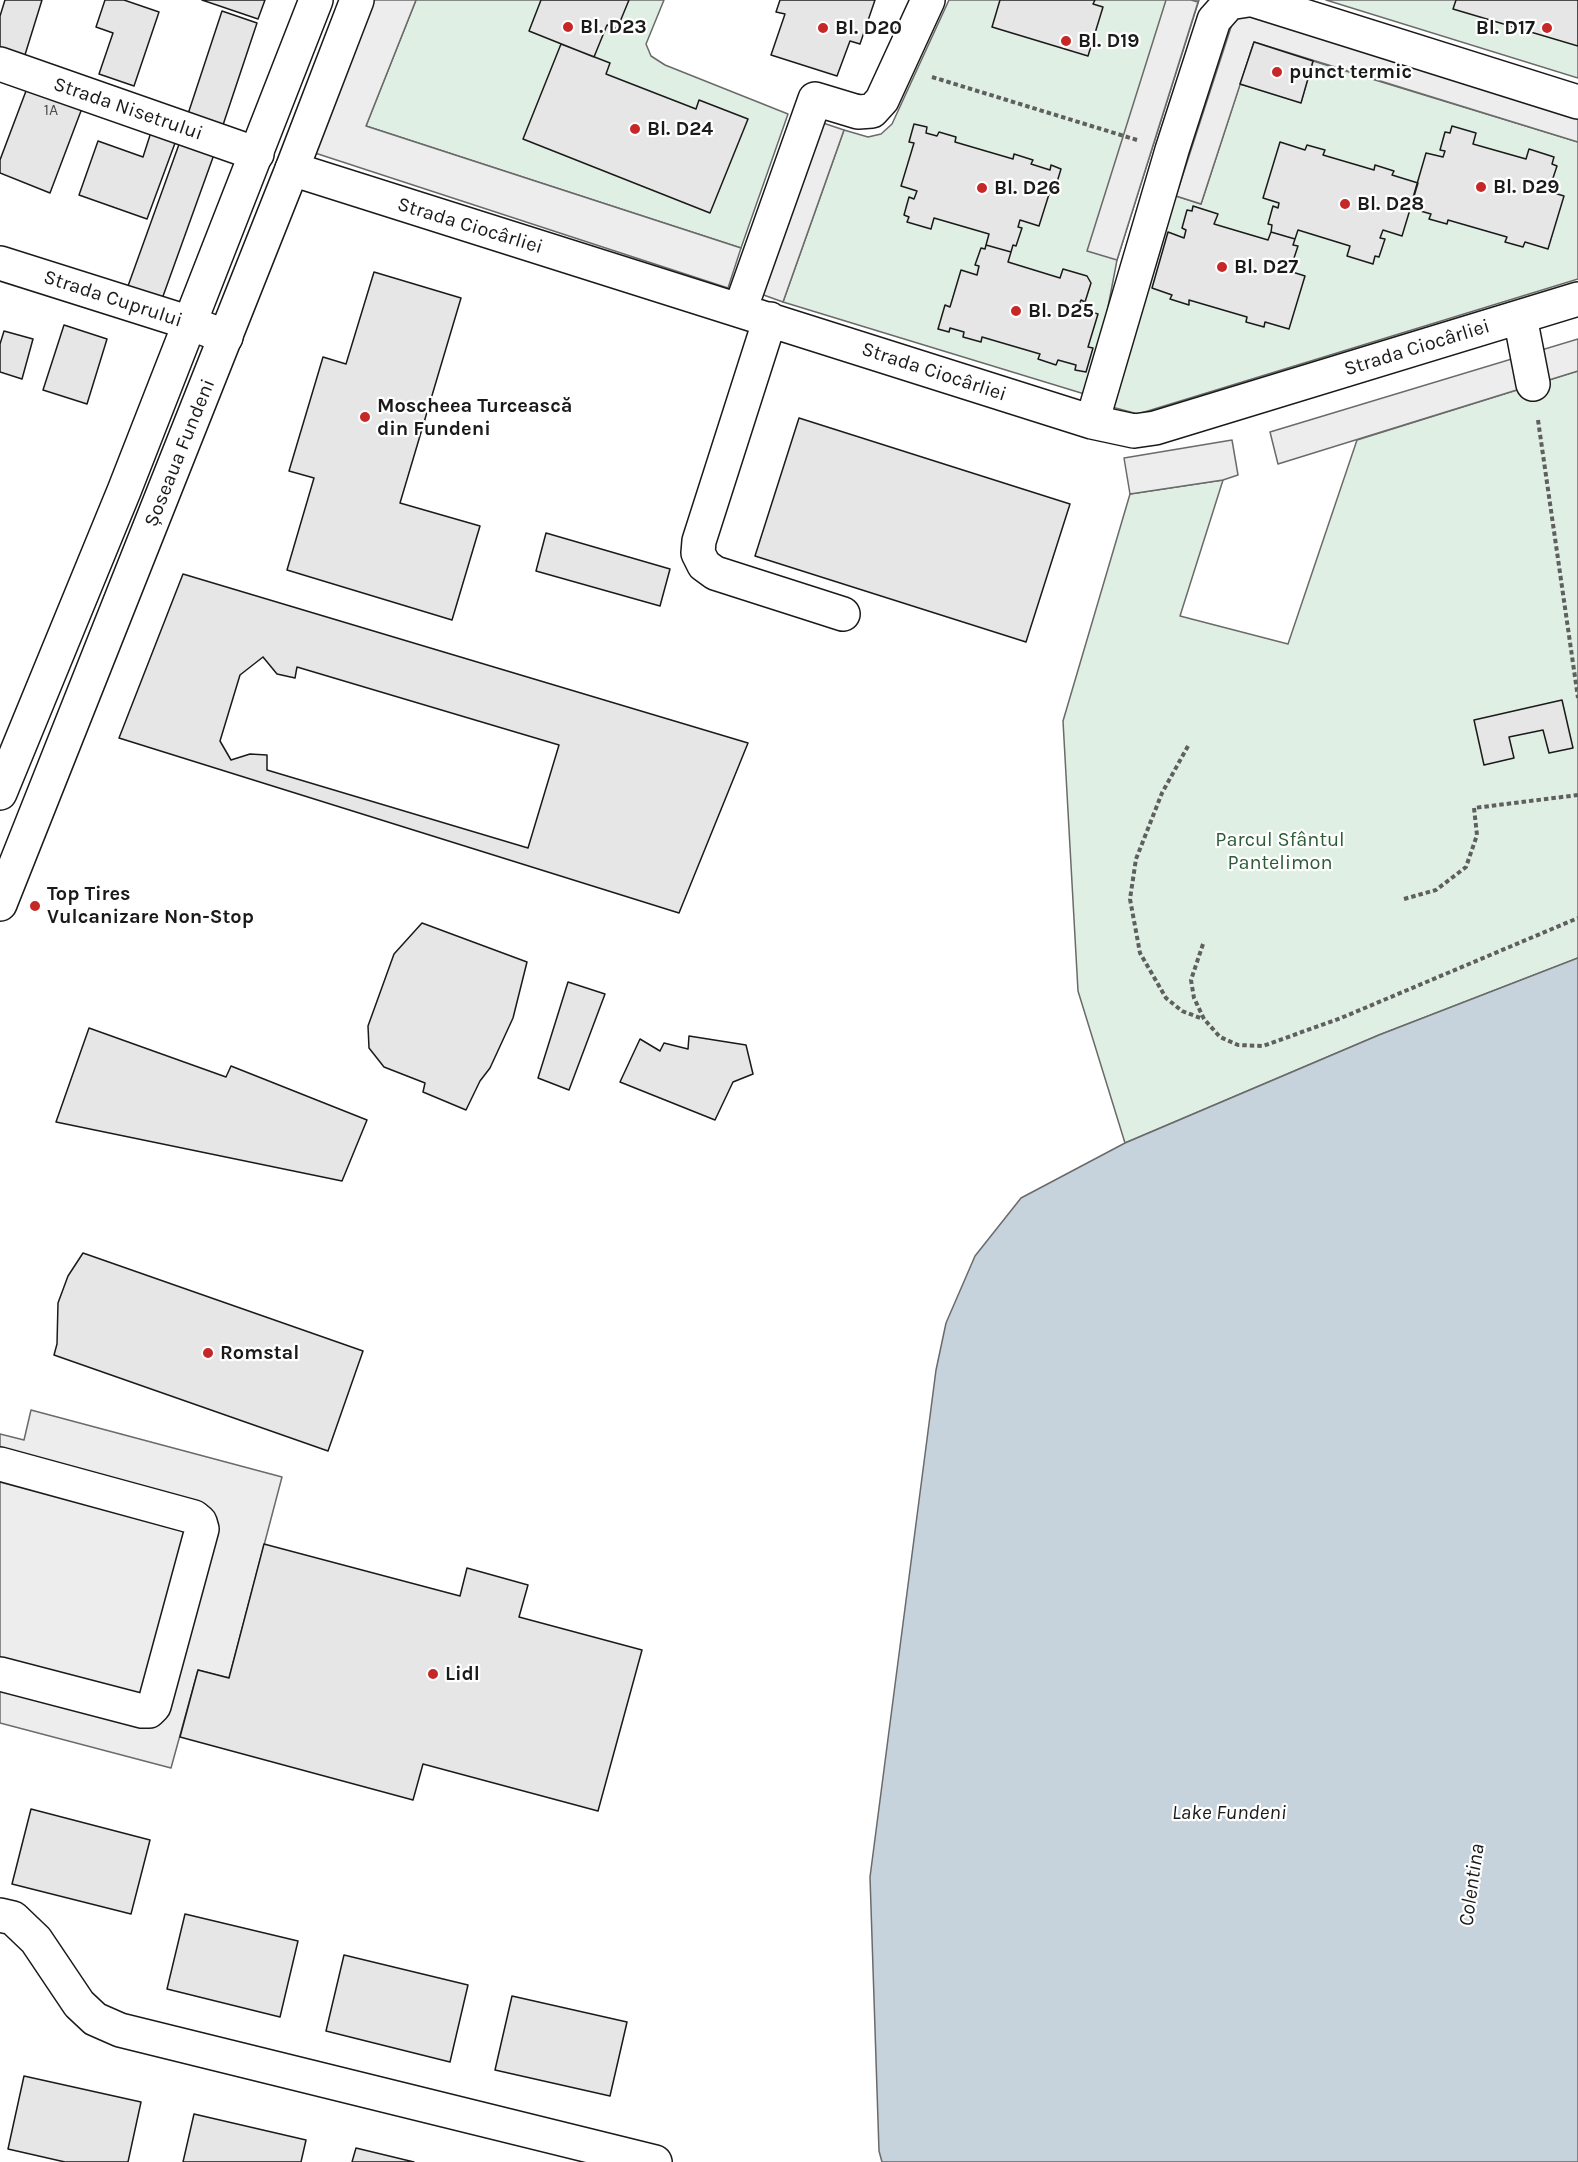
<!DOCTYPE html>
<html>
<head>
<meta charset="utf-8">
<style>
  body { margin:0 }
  canvas { display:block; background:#fff }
</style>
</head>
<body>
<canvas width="1578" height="2162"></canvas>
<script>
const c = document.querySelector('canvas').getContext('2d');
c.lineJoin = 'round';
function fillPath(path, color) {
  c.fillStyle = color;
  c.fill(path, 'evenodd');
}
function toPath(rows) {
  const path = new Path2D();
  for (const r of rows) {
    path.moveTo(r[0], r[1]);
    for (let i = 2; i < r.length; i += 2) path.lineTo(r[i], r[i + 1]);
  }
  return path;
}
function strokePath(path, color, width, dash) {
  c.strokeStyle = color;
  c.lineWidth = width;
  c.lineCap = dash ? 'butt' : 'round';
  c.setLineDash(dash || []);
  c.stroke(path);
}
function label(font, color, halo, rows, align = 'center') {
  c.font = font + ' Karla,sans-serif';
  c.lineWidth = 4.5;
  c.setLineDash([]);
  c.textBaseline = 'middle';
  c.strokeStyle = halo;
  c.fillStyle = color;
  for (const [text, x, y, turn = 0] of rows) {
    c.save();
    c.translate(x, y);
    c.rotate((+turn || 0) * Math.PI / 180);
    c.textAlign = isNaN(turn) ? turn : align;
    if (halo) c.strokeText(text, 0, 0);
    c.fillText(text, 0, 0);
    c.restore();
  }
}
const green = toPath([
  [416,0,664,0,646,44,651,56,665,65,788,114,741,248,366,126,416,0],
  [949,0,1199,0,1117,260,1091,396,783,302,844,130,868,137,881,134,892,124,949,0],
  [1326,0,1578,0,1578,78,1326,0],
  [1313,61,1578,142,1578,279,1138,414,1108,406,1176,196,1201,204,1240,84,1301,102,1313,61],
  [1578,371,1578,958,1379,1035,1125,1143,1078,991,1063,721,1130,494,1223,480,1180,616,1288,644,1357,440,1578,371]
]);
fillPath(green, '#e0efe3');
strokePath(green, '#6a6a6a', 1.5);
const parking = toPath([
  [374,0,416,0,366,126,741,248,728,288,312,152,374,0],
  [1166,0,1191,0,1198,2,1117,260,1087,251,1166,0],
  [1248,16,1578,118,1578,142,1254,42,1201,204,1176,196,1232,24,1238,18,1248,16],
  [808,118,844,130,783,302,747,289,808,118],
  [1578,339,1578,371,1278,464,1270,432,1578,339],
  [1232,440,1238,475,1223,480,1130,494,1124,458,1232,440],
  [31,1410,282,1477,229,1678,198,1670,171,1768,0,1723,0,1434,24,1440,31,1410]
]);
fillPath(parking, '#ededed');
strokePath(parking, '#6a6a6a', 1.5);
const water = toPath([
  [1578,958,1578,2162,882,2162,879,2151,870,1877,936,1370,946,1323,975,1256,1021,1198,1125,1143,1379,1035,1578,958]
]);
fillPath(water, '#c6d2dc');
strokePath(water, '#6a6a6a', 1.5);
const building = toPath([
  [5,0,42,0,24,58,0,50,0,16,5,0],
  [105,0,124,0,159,12,134,86,99,74,113,33,96,27,105,0],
  [202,0,265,0,258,19,202,0],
  [541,0,629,0,617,29,607,25,594,57,529,31,541,0],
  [780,0,875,0,860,44,850,41,837,76,771,55,785,14,776,12,780,0],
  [1000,0,1095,0,1093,4,1103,7,1088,56,992,27,1000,0],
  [1456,0,1578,0,1578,46,1453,9,1456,0],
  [222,11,257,23,223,125,188,114,222,11],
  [1254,42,1313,61,1301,103,1240,84,1254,42],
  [561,44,610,63,606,74,696,109,699,100,748,119,710,213,523,139,561,44],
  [29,83,84,103,50,193,0,173,0,160,29,83],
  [914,124,927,127,926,133,937,136,939,132,956,137,955,142,1013,159,1014,154,1033,160,1031,164,1050,170,1051,165,1061,169,1054,192,1050,191,1039,226,1020,220,1018,227,1022,228,1016,246,1013,245,1011,252,986,245,989,234,934,218,931,229,907,222,909,217,904,215,909,197,914,199,917,191,901,186,914,143,909,142,914,124],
  [153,126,178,135,147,219,79,195,98,141,143,157,153,126],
  [1452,126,1476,133,1473,144,1526,159,1529,149,1554,157,1552,164,1557,166,1551,184,1547,182,1544,190,1564,196,1548,249,1525,242,1523,247,1505,242,1507,237,1448,220,1447,224,1429,219,1431,214,1410,208,1426,153,1443,157,1445,151,1440,150,1445,132,1450,133,1452,126],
  [182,136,216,149,162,299,128,286,182,136],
  [1280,142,1305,150,1307,145,1325,150,1323,155,1374,170,1375,165,1394,171,1392,175,1418,183,1402,236,1383,230,1380,238,1385,239,1379,257,1375,256,1373,264,1347,256,1350,246,1298,230,1295,239,1271,232,1272,225,1268,224,1273,206,1278,208,1279,203,1263,198,1280,142],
  [1193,206,1218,214,1214,224,1268,240,1271,232,1295,239,1293,245,1298,246,1292,264,1288,263,1286,270,1305,276,1289,329,1265,322,1264,327,1246,322,1247,317,1189,300,1189,305,1170,299,1172,295,1152,288,1168,232,1184,238,1186,230,1182,228,1187,210,1192,211,1193,206],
  [986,245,1011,252,1008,262,1060,278,1063,269,1087,276,1091,283,1085,302,1081,300,1078,308,1098,314,1088,347,1093,348,1086,372,1075,370,1076,365,1058,360,1056,365,1038,359,1040,354,982,337,981,342,963,337,964,332,950,328,949,332,938,329,945,305,950,307,961,270,977,275,979,266,975,265,981,248,985,249,986,245],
  [374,272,461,298,400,503,480,526,452,620,287,570,314,478,289,471,323,357,346,364,374,272],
  [64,325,107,339,87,404,43,390,64,325],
  [4,331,33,339,22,379,0,372,0,344,4,331],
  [799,418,1070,504,1026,642,755,556,799,418],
  [546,533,670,569,660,606,536,571,546,533],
  [183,574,748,743,679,913,119,738,183,574],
  [263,657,277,674,295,678,297,667,559,745,528,848,267,770,267,755,250,754,231,760,220,741,240,675,263,657],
  [1562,700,1573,748,1549,753,1543,730,1509,737,1514,758,1484,765,1474,720,1562,700],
  [422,923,527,962,513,1018,490,1068,480,1081,466,1110,423,1092,425,1083,384,1067,369,1048,368,1026,394,954,422,923],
  [568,982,605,994,569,1090,538,1078,568,982],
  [89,1028,226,1077,231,1066,367,1120,342,1181,56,1122,89,1028],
  [689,1036,746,1045,753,1074,733,1082,715,1120,620,1082,640,1039,660,1051,664,1043,688,1049,689,1036],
  [83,1253,363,1351,328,1451,54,1355,57,1344,58,1303,68,1276,83,1253],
  [264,1544,460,1596,467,1568,528,1585,519,1617,642,1650,598,1811,423,1764,413,1800,180,1737,198,1670,229,1678,264,1544],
  [31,1809,150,1840,131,1914,12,1884,31,1809],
  [185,1914,298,1941,280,2017,167,1989,185,1914],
  [344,1955,468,1985,450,2062,326,2031,344,1955],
  [512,1996,627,2022,610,2096,495,2070,512,1996],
  [24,2076,141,2102,128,2162,65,2162,8,2149,24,2076],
  [194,2114,306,2140,301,2162,183,2162,194,2114],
  [356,2148,414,2162,352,2162,356,2148]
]);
fillPath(building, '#e6e6e6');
strokePath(building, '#1a1a1a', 1.5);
const minor = toPath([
  [1253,0,1578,102],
  [0,64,257,154],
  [292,169,1092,422,1134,431,1155,428,1578,299],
  [0,263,190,323,226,337],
  [740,310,815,99,858,112,872,111,882,100,928,0],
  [1520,317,1533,384],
  [770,319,699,541,698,553,704,565,715,573,843,614],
  [1092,422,1172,150,1214,20,1229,3,1248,0],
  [0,1464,194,1517,200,1522,202,1529,154,1706,149,1711,142,1711,0,1674],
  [0,1915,13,1918,36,1940,79,2004,95,2019,120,2030,655,2162]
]);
const major = toPath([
  [0,793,124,491,316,0],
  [0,904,292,169,357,0]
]);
strokePath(minor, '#1a1a1a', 36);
strokePath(major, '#1a1a1a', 36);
strokePath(toPath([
  [932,77,1137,140],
  [1538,420,1578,698],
  [1188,746,1162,793,1136,859,1130,899,1140,953,1166,998,1182,1011,1203,1019],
  [1404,899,1436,890,1466,867,1477,835,1474,808,1578,795],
  [1203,944,1191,980,1194,998,1204,1019,1220,1037,1238,1045,1263,1046,1341,1018,1578,918]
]), '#5f5f5f', 4, [4.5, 3]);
strokePath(minor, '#fff', 33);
strokePath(major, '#fff', 33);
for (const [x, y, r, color] of [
  [568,27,6,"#c62828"],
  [823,28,6,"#c62828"],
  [1547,28,6,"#c62828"],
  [1066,41,6,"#c62828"],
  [1277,72,6,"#c62828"],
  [635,129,6,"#c62828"],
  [1481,187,6,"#c62828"],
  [982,188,6,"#c62828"],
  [1345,204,6,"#c62828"],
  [1222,267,6,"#c62828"],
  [1016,311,6,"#c62828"],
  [365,417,6,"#c62828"],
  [35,906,6,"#c62828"],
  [208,1353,6,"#c62828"],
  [433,1674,6,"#c62828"]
]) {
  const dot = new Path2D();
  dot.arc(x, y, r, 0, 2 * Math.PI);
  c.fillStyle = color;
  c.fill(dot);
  strokePath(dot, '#fff', 2);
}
label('16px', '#4d4d4d', null, [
  ["1A",51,110]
]);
label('bold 20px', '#1a1a1a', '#fff', [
  ["Bl. D23",580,27],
  ["Bl. D20",835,28],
  ["Bl. D17",1535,28,"right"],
  ["Bl. D19",1078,41],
  ["punct termic",1289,72],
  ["Bl. D24",647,129],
  ["Bl. D29",1493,187],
  ["Bl. D26",994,188],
  ["Bl. D28",1357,204],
  ["Bl. D27",1234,267],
  ["Bl. D25",1028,311],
  ["Moscheea Turcească",377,406],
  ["din Fundeni",377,429],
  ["Top Tires",47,894],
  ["Vulcanizare Non-Stop",47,917],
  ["Romstal",220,1353],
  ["Lidl",445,1674]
], 'left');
label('20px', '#1a1a1a', '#fff', [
  ["Strada Nisetrului",128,109,19],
  ["Strada Ciocârliei",470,226,17],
  ["Strada Cuprului",113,299,18],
  ["Strada Ciocârliei",1417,348,-17],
  ["Strada Ciocârliei",934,372,18],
  ["Șoseaua Fundeni",180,453,-68]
]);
label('20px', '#2b5a34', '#fff', [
  ["Parcul Sfântul",1280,840],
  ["Pantelimon",1280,863]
]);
label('italic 21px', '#1a1a1a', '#fff', [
  ["Lake Fundeni",1229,1813],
  ["Colentina",1472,1885,-82]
]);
</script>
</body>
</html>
